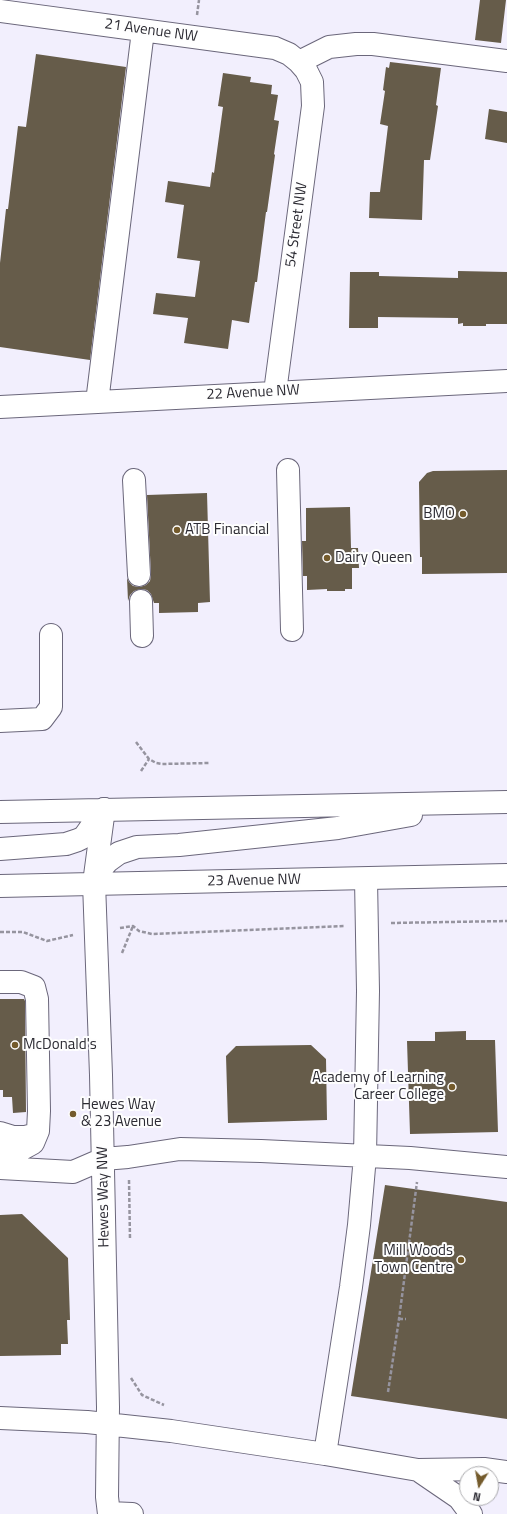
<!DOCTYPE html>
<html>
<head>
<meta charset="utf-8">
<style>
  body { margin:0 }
  #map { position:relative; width:507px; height:1514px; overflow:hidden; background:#f2effd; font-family:"Titillium Web",sans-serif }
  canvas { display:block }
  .north { position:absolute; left:459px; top:1466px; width:40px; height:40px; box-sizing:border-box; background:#fefefe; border:1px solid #aaaaad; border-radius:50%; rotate:191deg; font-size:11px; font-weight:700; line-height:16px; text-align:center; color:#2c2b33 }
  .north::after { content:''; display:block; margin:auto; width:14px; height:18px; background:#745b2c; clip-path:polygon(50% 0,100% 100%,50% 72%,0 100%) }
</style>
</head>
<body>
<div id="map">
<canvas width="507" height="1514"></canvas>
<div class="north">N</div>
</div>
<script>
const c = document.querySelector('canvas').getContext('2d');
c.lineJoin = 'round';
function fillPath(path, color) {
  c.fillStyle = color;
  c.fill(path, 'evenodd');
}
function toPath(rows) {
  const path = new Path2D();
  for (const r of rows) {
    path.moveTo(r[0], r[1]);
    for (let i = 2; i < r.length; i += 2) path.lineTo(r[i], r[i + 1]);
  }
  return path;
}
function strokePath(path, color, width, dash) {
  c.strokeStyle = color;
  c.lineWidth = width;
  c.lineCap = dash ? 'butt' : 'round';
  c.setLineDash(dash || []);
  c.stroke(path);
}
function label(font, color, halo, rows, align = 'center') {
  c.font = font + ' "Titillium Web",sans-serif';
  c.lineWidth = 4;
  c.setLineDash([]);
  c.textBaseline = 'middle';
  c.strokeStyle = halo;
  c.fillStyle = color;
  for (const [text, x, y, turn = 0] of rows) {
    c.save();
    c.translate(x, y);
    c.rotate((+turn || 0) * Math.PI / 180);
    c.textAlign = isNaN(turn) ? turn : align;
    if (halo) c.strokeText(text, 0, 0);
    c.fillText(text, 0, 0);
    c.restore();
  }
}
fillPath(toPath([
  [480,0,506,0,501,43,475,40],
  [36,54,126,67,90,360,0,347,0,263,6,209,8,209,18,126,26,127],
  [390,62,441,68,436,105,438,106,430,160,424,160,422,220,369,218,370,192,380,192,388,126,380,124,385,91,383,90,386,67,389,68],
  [223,73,251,77,250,82,272,85,271,94,278,95,274,120,279,121,274,154,275,155,267,212,266,212,257,282,255,282,249,323,232,320,228,349,184,343,188,318,153,314,156,293,195,297,200,261,177,258,184,205,165,202,168,181,210,187,212,172,214,173,223,107,218,106],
  [489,109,507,112,507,143,485,139],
  [458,271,507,272,507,324,486,324,486,326,463,326,463,323,458,324,458,318,378,317,378,328,349,328,350,272,379,272,379,276,458,278],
  [507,470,507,573,422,574,422,557,420,557,419,482,427,473,433,471],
  [207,493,210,602,198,603,198,612,159,613,159,603,154,603,151,594,147,590,141,589,134,591,130,595,128,601,127,578,129,582,133,586,140,587,146,585,150,581,151,575,147,495],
  [350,507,351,548,358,548,359,568,352,568,352,589,345,589,345,591,327,591,327,589,307,590,307,576,303,576,302,541,306,541,306,508],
  [0,999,24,999,25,1001,26,1112,13,1113,12,1097,3,1097,3,1090,0,1090],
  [466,1031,466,1040,495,1040,498,1132,410,1134,407,1041,435,1041,435,1032],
  [311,1045,326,1059,327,1120,228,1123,226,1056,236,1046],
  [385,1185,507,1202,507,1419,351,1396],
  [22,1214,68,1258,70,1320,67,1320,68,1344,61,1344,61,1355,0,1356,0,1215]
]), '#665c4a');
const minor = toPath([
  [0,11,275,48,289,54,299,62,306,70,312,82,313,106,275,392],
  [299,62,329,47,356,44,373,44,507,61],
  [97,402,143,31],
  [0,407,507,381],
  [288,470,292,630],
  [134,480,139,575],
  [141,601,142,636],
  [0,721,42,719,51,707,51,635],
  [104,809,94,883,101,1075,108,1407,107,1497,109,1514],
  [0,982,21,982,34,987,37,999,39,1111,38,1131,33,1143,22,1149,0,1149],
  [0,1133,13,1137,25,1137,36,1134],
  [0,1168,73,1172,103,1159,128,1157,180,1149,261,1151,410,1158,507,1167],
  [0,1418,87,1422,171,1431,325,1454,418,1470,484,1469,507,1472],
  [325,1454,351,1287,359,1225,365,1156,368,991,366,879],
  [418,1470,459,1498,471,1514],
  [109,1513,132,1514]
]);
const major = toPath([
  [0,812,507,802],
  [0,849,66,844,78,840,84,837,104,809],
  [94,883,100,870,108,861,119,853,137,847,179,845,338,828,411,815],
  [0,886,507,875]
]);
strokePath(minor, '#6b677b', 24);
strokePath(major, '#6b677b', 24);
strokePath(toPath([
  [197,15,199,0],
  [136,742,149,759,156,763,162,764,209,763],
  [141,771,149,759],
  [391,923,507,921],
  [120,928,133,926,139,931,152,934,344,926],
  [0,932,23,932,47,941,73,935],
  [122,953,133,926],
  [129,1180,130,1239],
  [399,1319,406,1319],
  [131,1378,142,1395,164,1405],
  [388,1392,399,1319,417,1182]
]), '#96949f', 2.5, [4, 2]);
strokePath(minor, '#fff', 22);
strokePath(major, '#fff', 22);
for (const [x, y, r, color] of [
  [463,514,4,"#745b2c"],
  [177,530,4,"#745b2c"],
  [327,558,4,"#745b2c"],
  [15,1045,4,"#745b2c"],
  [452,1087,4,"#745b2c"],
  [73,1114,4,"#745b2c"],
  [461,1260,4,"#745b2c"]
]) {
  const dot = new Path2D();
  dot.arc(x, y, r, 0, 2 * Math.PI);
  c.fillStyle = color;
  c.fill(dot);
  strokePath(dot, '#fefefe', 1.5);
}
label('15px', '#2c2b33', '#fefefe', [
  ["21 Avenue NW",151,31,8],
  ["54 Street NW",297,225,-82],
  ["22 Avenue NW",253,393,-3],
  ["23 Avenue NW",254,881,-1],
  ["Hewes Way NW",104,1197,-91]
]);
label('15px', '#2c2b33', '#fefefe', [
  ["BMO",455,514,"right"],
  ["ATB Financial",185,530],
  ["Dairy Queen",335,558],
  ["McDonald's",23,1045],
  ["Academy of Learning",444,1078,"right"],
  ["Career College",444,1095,"right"],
  ["Hewes Way",81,1105],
  ["& 23 Avenue",81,1122],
  ["Mill Woods",453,1251,"right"],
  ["Town Centre",453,1268,"right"]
], 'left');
</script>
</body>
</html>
